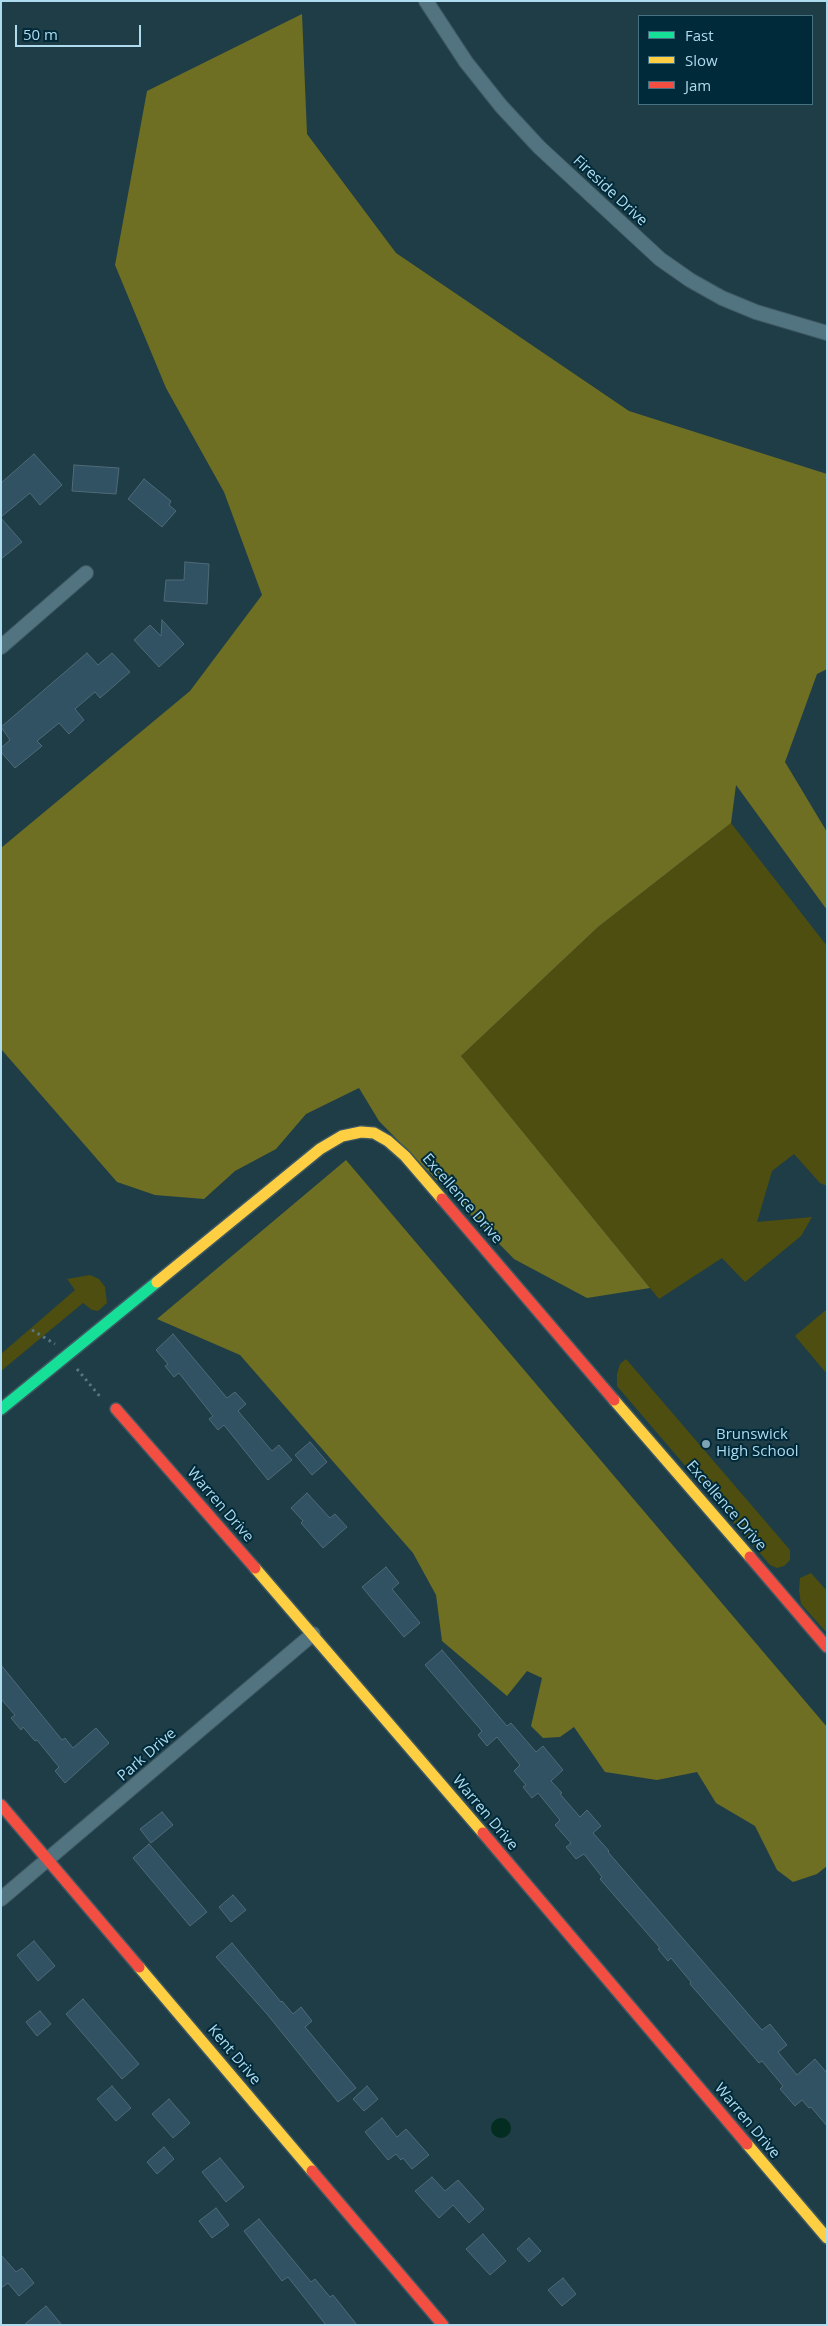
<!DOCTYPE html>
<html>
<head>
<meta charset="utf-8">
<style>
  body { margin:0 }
  #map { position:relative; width:828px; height:2326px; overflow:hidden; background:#1e3d46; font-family:"Open Sans",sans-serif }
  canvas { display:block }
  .frame { position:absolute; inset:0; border:2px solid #afdbef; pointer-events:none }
  .legend { position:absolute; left:638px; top:15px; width:175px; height:90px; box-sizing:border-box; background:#002a39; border:1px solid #467182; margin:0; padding:6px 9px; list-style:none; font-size:15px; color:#afdbef }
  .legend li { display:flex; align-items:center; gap:10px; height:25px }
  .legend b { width:25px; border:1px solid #467182 }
  .scale { position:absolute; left:15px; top:25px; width:126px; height:22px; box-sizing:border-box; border:2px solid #afdbef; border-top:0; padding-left:6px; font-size:15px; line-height:18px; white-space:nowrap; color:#afdbef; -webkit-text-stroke:4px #002a39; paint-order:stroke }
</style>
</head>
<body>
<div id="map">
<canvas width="828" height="2326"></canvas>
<div class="frame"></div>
<ul class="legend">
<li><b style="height:6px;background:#16e098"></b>Fast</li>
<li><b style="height:6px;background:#ffcf43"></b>Slow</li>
<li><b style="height:6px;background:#f24e42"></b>Jam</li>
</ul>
<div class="scale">50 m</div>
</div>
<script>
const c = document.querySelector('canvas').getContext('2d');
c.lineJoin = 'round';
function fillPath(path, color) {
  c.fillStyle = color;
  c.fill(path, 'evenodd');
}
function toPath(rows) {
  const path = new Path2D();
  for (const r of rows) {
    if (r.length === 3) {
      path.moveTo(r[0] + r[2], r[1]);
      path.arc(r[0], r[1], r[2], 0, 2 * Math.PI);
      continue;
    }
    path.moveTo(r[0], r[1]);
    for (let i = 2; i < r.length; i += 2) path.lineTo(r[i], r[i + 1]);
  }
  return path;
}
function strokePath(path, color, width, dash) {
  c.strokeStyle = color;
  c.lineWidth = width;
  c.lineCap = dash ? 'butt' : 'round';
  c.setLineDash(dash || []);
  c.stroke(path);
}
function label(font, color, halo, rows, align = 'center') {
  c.font = font + ' "Open Sans",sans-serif';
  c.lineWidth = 4;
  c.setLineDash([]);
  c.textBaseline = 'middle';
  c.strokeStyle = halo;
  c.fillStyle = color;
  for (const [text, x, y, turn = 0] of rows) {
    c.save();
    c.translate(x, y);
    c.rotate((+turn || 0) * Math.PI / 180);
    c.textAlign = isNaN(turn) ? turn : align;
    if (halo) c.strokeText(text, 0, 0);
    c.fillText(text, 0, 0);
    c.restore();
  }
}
fillPath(toPath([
  [731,823,827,946,827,1186,820,1183,794,1154,772,1171,757,1222,812,1217,801,1236,745,1282,722,1258,659,1299,461,1056,598,927],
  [90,1275,99,1279,105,1287,107,1303,98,1311,92,1310,83,1303,1,1371,1,1354,75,1290,67,1279],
  [827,1309,827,1374,795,1336],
  [626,1359,790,1550,790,1560,784,1566,777,1568,770,1565,617,1386,617,1374,620,1364],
  [811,1573,827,1591,827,1633,801,1604,799,1590,800,1578]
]), '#4e4e10');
fillPath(toPath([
  [302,14,307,134,396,253,629,411,827,474,827,669,817,674,785,762,827,832,827,910,736,785,731,823,598,927,461,1056,650,1288,587,1298,514,1259,379,1121,359,1088,306,1114,276,1149,235,1171,204,1199,155,1195,117,1182,1,1049,1,848,190,691,262,595,224,492,166,388,115,265,147,91],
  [346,1160,827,1727,827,1866,817,1874,793,1882,777,1870,755,1826,716,1803,697,1772,657,1780,605,1772,574,1727,560,1737,543,1738,531,1726,542,1678,527,1671,507,1696,442,1641,436,1595,413,1553,240,1355,157,1319]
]), '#6f6f23');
fillPath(toPath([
  [501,2128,10]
]), '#032d21');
const building = toPath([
  [34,454,62,485,40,505,30,493,1,517,1,483,34,454],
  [74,465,119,468,116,494,72,491,74,465],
  [144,479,171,501,169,505,176,511,162,527,128,499,144,479],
  [1,518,22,542,1,559,1,518],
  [185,562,209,564,207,604,164,601,166,580,184,580,185,562],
  [162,620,184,644,159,667,134,640,150,625,161,636,162,620],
  [87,653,98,665,112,653,130,672,100,698,95,692,75,709,84,720,69,734,59,723,37,741,42,746,15,768,1,752,1,748,10,740,1,727,87,653],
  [173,1334,227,1398,235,1392,246,1404,238,1411,272,1451,279,1445,292,1460,268,1480,224,1425,218,1430,209,1419,213,1416,179,1373,174,1377,165,1366,168,1364,156,1350,173,1334],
  [310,1442,327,1462,312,1475,295,1455,310,1442],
  [307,1493,330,1518,335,1514,347,1527,323,1548,301,1523,303,1521,291,1508,307,1493],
  [386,1567,399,1583,392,1589,420,1623,404,1637,362,1587,386,1567],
  [442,1650,507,1726,511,1723,536,1752,543,1746,563,1770,551,1781,562,1793,560,1794,580,1817,587,1810,601,1826,593,1833,609,1851,608,1852,762,2030,770,2024,787,2045,778,2052,797,2075,815,2059,827,2073,827,2126,811,2107,809,2108,802,2100,795,2106,780,2089,783,2086,762,2061,759,2063,690,1984,691,1982,671,1958,668,1961,658,1949,660,1948,600,1879,602,1877,584,1854,576,1859,566,1847,571,1843,555,1825,560,1820,538,1793,532,1798,523,1787,526,1785,514,1771,520,1765,497,1737,487,1746,478,1735,482,1731,425,1665,442,1650],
  [1,1665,62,1740,65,1738,73,1748,96,1728,109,1743,65,1783,55,1771,59,1767,37,1740,35,1741,23,1727,21,1730,11,1718,15,1715,1,1699,1,1665],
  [162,1812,173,1825,151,1843,140,1829,162,1812],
  [149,1844,207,1912,190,1926,133,1858,149,1844],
  [233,1895,246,1910,231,1922,219,1907,233,1895],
  [34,1941,55,1966,38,1981,17,1955,34,1941],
  [232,1943,281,2002,282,2001,293,2014,301,2007,312,2021,305,2027,356,2088,338,2102,267,2014,216,1957,232,1943],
  [83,1999,139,2064,122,2079,66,2014,83,1999],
  [40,2011,51,2024,37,2036,26,2022,40,2011],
  [112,2086,131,2108,116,2121,97,2099,112,2086],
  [367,2086,378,2099,364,2111,353,2099,367,2086],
  [169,2099,190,2123,173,2138,152,2114,169,2099],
  [382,2118,397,2137,406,2129,429,2155,412,2169,403,2158,401,2160,396,2154,388,2160,365,2132,382,2118],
  [164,2147,174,2159,157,2174,147,2162,164,2147],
  [220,2158,244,2187,226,2202,202,2172,220,2158],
  [432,2177,445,2191,458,2180,484,2209,469,2223,453,2205,439,2218,415,2191,432,2177],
  [216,2208,229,2225,212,2238,199,2221,216,2208],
  [259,2219,311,2282,315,2279,330,2297,333,2295,357,2325,326,2325,288,2277,282,2281,244,2231,259,2219],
  [483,2234,506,2261,490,2275,466,2249,483,2234],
  [529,2238,541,2251,529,2262,517,2249,529,2238],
  [1,2255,16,2272,22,2268,34,2283,19,2296,8,2283,1,2288,1,2255],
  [563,2278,576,2294,562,2306,548,2290,563,2278],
  [46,2306,62,2325,24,2325,39,2312,46,2306]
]);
fillPath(building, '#305263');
strokePath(building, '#506a79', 1);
const street = toPath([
  [426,1,466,62,501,106,539,147,660,259,690,280,722,298,756,312,827,333],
  [1,647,86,573],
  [1,1899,313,1634]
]);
const fast = toPath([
  [1,1409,157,1282]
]);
const slow = toPath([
  [157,1282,320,1149,342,1136,361,1132,374,1133,388,1141,405,1156,442,1199],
  [614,1400,750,1557],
  [255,1568,483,1833],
  [139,1967,312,2171],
  [747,2144,827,2238]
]);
const jam = toPath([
  [442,1199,614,1400],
  [116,1409,255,1568],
  [750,1557,827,1647],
  [1,1805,139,1967],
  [483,1833,747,2144],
  [312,2171,443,2325]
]);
strokePath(street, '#3e5862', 16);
strokePath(fast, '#3e5862', 14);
strokePath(slow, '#3e5862', 14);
strokePath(jam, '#3e5862', 14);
strokePath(toPath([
  [32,1330,55,1344],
  [77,1369,102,1399]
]), '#597681', 3, [2.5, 4]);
strokePath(street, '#527481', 14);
strokePath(fast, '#16e098', 11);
strokePath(slow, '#ffcf43', 11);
strokePath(jam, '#f24e42', 11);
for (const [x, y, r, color] of [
  [706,1444,5,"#7ca4b4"]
]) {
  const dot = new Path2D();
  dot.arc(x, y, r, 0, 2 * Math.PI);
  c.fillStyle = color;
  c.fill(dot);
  strokePath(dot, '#002a39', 2);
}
label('15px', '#afdbef', '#002a39', [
  ["Fireside Drive",610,191,43],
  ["Excellence Drive",462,1199,49],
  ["Warren Drive",220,1505,49],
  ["Excellence Drive",726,1506,49],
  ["Park Drive",147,1755,-41],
  ["Warren Drive",485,1813,50],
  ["Kent Drive",234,2055,50],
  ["Warren Drive",747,2121,50]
]);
label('15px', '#afdbef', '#002a39', [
  ["Brunswick",716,1435],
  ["High School",716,1452]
], 'left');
</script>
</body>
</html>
